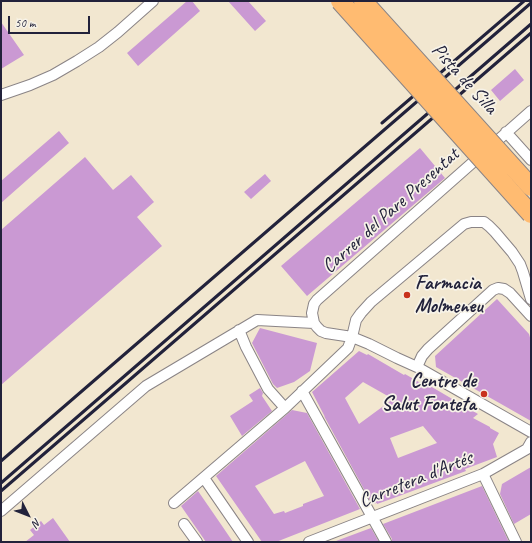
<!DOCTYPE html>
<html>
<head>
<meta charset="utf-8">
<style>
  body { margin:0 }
  #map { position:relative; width:532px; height:543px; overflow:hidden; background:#f2e7d0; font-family:Caveat,sans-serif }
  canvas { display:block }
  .frame { position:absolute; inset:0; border:2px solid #22223b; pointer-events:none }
  .north { position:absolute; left:8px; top:495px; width:40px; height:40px; -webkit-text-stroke:3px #f7f3e8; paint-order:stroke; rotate:132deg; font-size:11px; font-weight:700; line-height:16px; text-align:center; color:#22223b }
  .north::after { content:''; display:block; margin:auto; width:14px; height:18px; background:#22223b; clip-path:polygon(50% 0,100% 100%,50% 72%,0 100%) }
  .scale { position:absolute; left:8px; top:16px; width:82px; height:18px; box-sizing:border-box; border:2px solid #22223b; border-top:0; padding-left:5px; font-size:12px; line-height:14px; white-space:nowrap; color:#22223b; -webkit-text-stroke:3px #f7f3e8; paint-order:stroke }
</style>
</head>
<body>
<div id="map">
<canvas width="532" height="543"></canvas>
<div class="frame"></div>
<div class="north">N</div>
<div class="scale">50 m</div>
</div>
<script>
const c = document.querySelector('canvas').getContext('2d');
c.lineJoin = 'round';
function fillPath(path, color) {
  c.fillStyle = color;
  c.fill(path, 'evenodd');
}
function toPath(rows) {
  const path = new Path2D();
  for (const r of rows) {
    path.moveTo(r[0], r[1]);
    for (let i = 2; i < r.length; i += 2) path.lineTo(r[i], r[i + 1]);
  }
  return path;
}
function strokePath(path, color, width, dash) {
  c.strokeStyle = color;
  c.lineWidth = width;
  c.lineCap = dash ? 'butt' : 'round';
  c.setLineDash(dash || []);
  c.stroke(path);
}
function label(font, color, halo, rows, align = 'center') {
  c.font = font + ' Caveat,sans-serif';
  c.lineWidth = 3.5;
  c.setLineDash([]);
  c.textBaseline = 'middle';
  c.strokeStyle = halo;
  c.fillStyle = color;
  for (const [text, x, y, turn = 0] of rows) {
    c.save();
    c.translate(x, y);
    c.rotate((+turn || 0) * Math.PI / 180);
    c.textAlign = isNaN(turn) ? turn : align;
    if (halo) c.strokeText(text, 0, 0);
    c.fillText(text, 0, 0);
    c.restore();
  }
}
fillPath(toPath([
  [187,1,192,1,200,11,138,66,127,53],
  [228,1,248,1,266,21,255,31],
  [1,22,24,55,1,69],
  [515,69,524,80,500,101,491,90],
  [59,131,69,143,1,203,1,181],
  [420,148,445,178,307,296,281,266],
  [85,157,113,190,131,175,154,202,137,217,162,246,1,385,1,230],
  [265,174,271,181,251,199,244,192],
  [497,299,529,334,531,341,531,421,436,367,435,356],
  [260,328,317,343,310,371,294,382,277,388,273,384,252,343],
  [359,351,367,355,368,354,404,375,405,374,424,385,425,383,478,414,473,418,490,427,490,428,499,433,493,444,497,457,465,469,466,471,391,499,377,504,377,503,372,504,324,416,325,417,312,392],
  [363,382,393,399,359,424,345,398],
  [423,426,437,443,398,458,390,438],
  [260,388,263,393,262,396,272,411,242,436,230,416,253,401,249,395],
  [292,410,307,413,360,509,276,542,262,542,216,476],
  [305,461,324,496,303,504,303,506,285,513,284,511,274,514,255,486],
  [531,467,531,514,514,524,500,494,502,484],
  [482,486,509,542,392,542,392,539,383,524],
  [198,491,218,520,233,542,206,542,181,506],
  [53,518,70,542,25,542,34,535,30,530,41,521,44,525],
  [371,528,379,542,336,542,336,541]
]), '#ca99d3');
const street = toPath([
  [1,95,30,85,53,75,77,61,99,47,118,32,153,1],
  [531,111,317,300,314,304,312,313,314,323,317,327,321,331,326,333,352,337,369,344,397,358,417,367,531,432],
  [506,132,531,160],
  [239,330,246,347,268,389,285,408],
  [417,367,422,356,428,349,493,290,498,288,504,289,510,293,531,316],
  [302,391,386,542],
  [483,474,516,542],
  [204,478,248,542],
  [174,503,285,408,348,348,352,337,356,320,361,313,371,302,464,224,471,222,484,222,489,226,495,232,512,252,520,264,523,272,531,299],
  [1,511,146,386,257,320,314,323],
  [184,524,197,542],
  [309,542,483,474,527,449,531,442]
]);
strokePath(street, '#8a8486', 12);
strokePath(street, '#fff', 10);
strokePath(toPath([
  [382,123,524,1],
  [1,461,531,3],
  [1,483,531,24],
  [1,491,531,33]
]), '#22223b', 3);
const highwayBridge = toPath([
  [340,1,531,214],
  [363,1,531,187]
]);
strokePath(highwayBridge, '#8a8486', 20, []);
strokePath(highwayBridge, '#ffbb71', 18);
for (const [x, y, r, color] of [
  [407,295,4,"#c8321e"],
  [484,394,4,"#c8321e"]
]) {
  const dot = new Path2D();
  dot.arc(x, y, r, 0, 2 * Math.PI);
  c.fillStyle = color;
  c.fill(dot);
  strokePath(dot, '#f7f3e8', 1.5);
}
label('20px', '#22223b', '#f7f3e8', [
  ["Pista de Silla",464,79,48],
  ["Carrer del Pare Presentat",391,211,-42],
  ["Carretera d'Artés",416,480,-22]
]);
label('bold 20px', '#22223b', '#f7f3e8', [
  ["Farmacia",415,284],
  ["Molmeneu",415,307],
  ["Centre de",476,382,"right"],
  ["Salut Fonteta",476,405,"right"]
], 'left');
</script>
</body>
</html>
